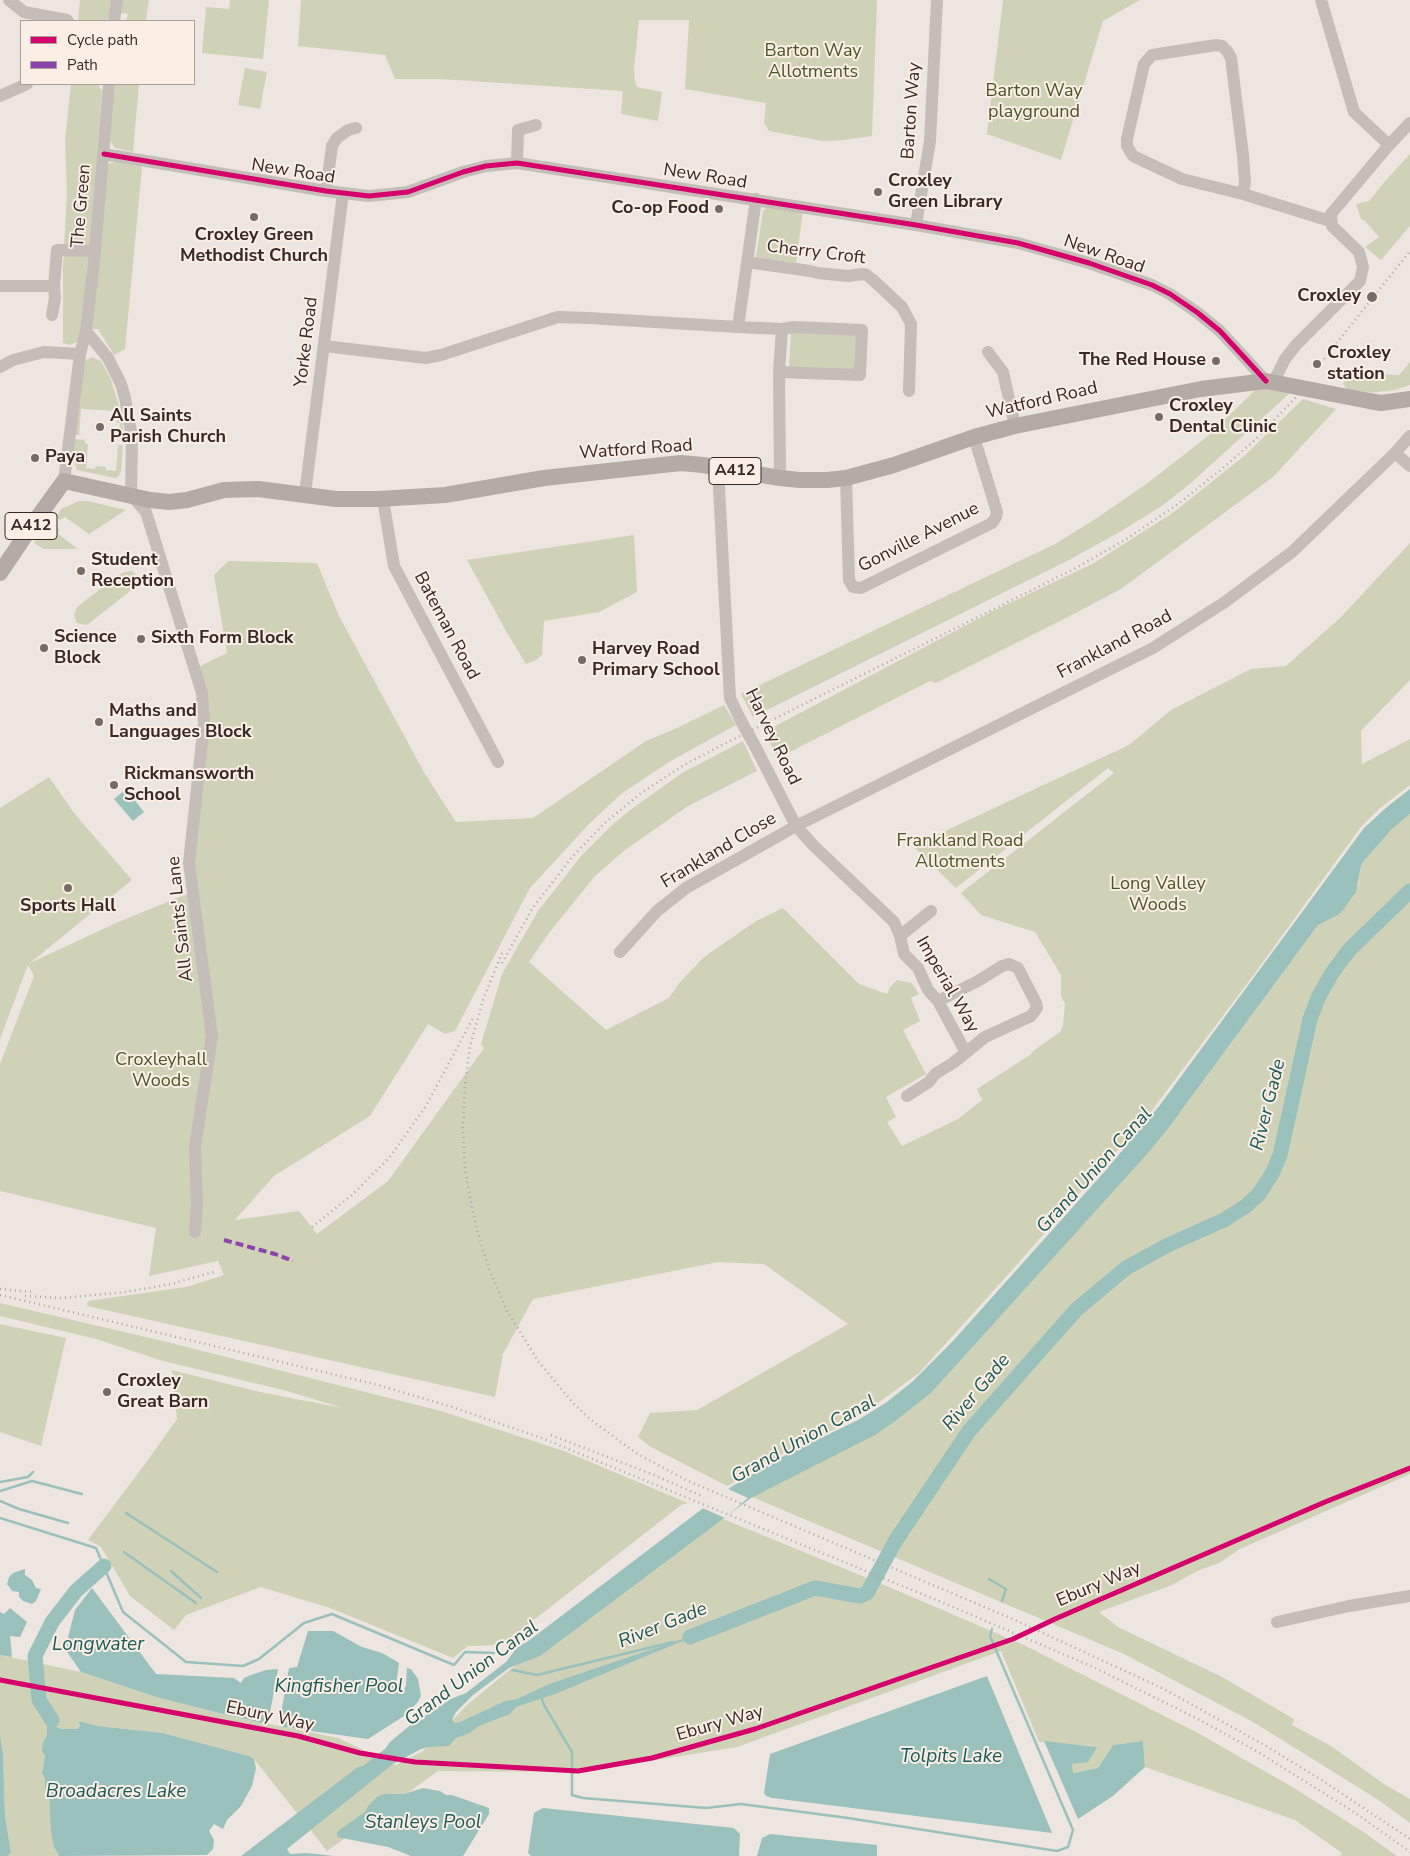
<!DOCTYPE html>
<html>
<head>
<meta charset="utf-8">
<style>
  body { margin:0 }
  #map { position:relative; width:1410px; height:1856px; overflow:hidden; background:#ede5df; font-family:"Nunito Sans",sans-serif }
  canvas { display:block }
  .legend { position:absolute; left:20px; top:20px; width:175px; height:65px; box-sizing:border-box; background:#faeee5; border:1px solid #ac9f99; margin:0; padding:6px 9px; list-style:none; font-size:15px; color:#362926 }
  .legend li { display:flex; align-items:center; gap:10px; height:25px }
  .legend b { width:25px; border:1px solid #ac9f99 }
</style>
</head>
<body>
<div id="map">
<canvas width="1410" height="1856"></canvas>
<ul class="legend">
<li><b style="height:6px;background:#d6006c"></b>Cycle path</li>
<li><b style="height:6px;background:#8e44ad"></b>Path</li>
</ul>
</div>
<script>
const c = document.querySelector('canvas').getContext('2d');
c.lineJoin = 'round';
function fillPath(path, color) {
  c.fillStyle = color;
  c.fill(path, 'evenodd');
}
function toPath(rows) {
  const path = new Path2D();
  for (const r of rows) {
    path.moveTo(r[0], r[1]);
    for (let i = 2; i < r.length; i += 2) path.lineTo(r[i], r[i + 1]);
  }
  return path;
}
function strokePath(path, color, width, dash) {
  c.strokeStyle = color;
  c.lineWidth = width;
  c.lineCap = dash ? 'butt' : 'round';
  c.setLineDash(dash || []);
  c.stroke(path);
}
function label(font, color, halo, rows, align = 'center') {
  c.font = font + ' "Nunito Sans",sans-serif';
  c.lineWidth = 4;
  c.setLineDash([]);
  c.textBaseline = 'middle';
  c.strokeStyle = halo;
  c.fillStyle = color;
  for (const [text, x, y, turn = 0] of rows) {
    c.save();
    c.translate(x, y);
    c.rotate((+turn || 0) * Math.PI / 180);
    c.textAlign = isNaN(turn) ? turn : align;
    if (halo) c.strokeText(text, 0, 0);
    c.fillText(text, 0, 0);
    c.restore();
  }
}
fillPath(toPath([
  [80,0,112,0,110,15,106,21,78,21],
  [122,0,149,0,146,21,121,21,126,20,128,14,121,13],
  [230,0,269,0,263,59,202,53,206,7,229,9],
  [301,0,877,0,872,136,844,140,823,141,769,131,764,123,766,103,685,89,689,20,639,20,634,69,635,81,637,87,662,92,658,121,621,114,623,91,440,79,395,79,385,55,298,46],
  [1003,0,1140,0,1103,21,1061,160,987,134],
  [245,68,267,72,260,109,238,105],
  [71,84,98,84,102,91,90,246,64,247,67,193,65,141],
  [115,84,139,84,133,152,115,148,110,141],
  [1410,154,1410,226,1381,260,1365,247,1379,237,1365,221,1361,219,1356,204,1369,201,1386,180],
  [116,161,135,164,142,167,125,349,114,355,98,329,92,329,106,171,109,164],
  [770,205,803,210,796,263,756,257,763,211],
  [87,255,88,258,81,329,77,342,70,345,63,343,63,263,64,256],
  [791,330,858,333,856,370,789,367],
  [92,357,101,361,111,380,120,409,125,439,119,439,120,423,117,423,118,411,81,409,79,435,75,435,82,362],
  [1410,362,1410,385,1395,390,1367,393,1347,389,1343,384,1345,381,1333,372,1399,375],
  [1267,387,1291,392,1192,482,1162,506,1118,533,1069,560,753,717,741,694,1055,544,1097,518,1149,482,1208,436,1254,391],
  [1303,399,1336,409,1273,477,1121,589,1068,617,936,683,930,681,778,758,764,732,991,612,1094,563,1174,512,1244,456],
  [74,439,84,440,86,444,88,444,86,468,95,469,96,466,106,467,106,470,116,471,118,445,123,446,121,471,118,477,115,478,77,470,72,455],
  [79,501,88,501,126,510,89,534,65,517,60,520,56,517,61,509],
  [51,524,59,529,58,534,78,549,44,549,34,543,41,532],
  [634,535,637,592,599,612,544,621,542,655,536,660,526,664,506,631,467,560],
  [1410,543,1410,680,1361,731,1362,764,1410,739,1410,785,1379,809,1361,827,1255,973,1150,1113,1013,1269,919,1373,867,1411,839,1427,787,1451,727,1486,651,1447,638,1437,650,1413,697,1410,848,1324,764,1264,718,1262,533,1299,503,1354,495,1397,87,1306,88,1301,186,1287,224,1275,218,1261,149,1276,156,1228,0,1191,0,1064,34,976,28,965,0,1039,0,808,49,777,74,813,132,880,30,963,116,923,187,894,194,844,200,666,227,653,214,575,228,561,317,563,339,616,425,774,456,822,533,818,646,741,677,728,724,705,736,725,669,762,621,794,588,825,530,888,455,1031,445,1034,428,1024,370,1116,274,1176,235,1220,299,1211,317,1234,388,1181,484,1048,481,1044,502,974,538,911,581,856,611,826,630,810,682,773,743,741,757,771,688,806,625,850,595,876,549,933,529,962,606,1030,669,998,680,982,704,957,756,921,783,908,859,984,887,994,890,987,897,980,912,983,919,994,911,998,920,1021,903,1030,926,1074,886,1097,896,1117,887,1122,902,1146,958,1119,982,1100,977,1089,1030,1055,1033,1051,1060,1032,1063,1025,1065,1004,1061,996,1061,975,1035,932,981,915,961,893,1114,773,1108,768,956,888,913,846,1129,745,1171,710,1251,669,1286,666,1340,618],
  [132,571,138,576,139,584,87,625,77,623,74,615,77,607,117,576,124,572],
  [1410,814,1410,1474,1240,1549,1219,1563,1197,1571,1172,1585,1099,1612,1118,1627,1222,1677,1294,1719,1292,1725,1331,1746,1384,1784,1410,1799,1410,1823,1377,1799,1253,1722,1124,1654,752,1497,874,1435,896,1420,931,1393,1167,1130,1318,925,1338,915,1358,886,1361,866,1363,862,1392,829],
  [0,1303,167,1342,441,1411,564,1451,688,1503,681,1505,502,1645,468,1646,453,1658,330,1608,261,1587,186,1615,174,1630,130,1596,101,1547,88,1540,145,1464,177,1419,172,1370,260,1392,343,1408,287,1391,163,1361,96,1339,0,1316],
  [0,1324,66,1338,41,1446,0,1432],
  [723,1519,882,1584,1026,1646,1198,1733,1294,1788,1365,1833,1397,1856,1340,1856,1342,1853,1295,1820,1145,1767,1143,1741,1113,1745,1098,1768,1072,1773,1072,1764,1094,1746,1039,1742,1001,1651,737,1747,581,1772,438,1771,327,1851,254,1759,249,1756,163,1733,98,1726,83,1722,77,1729,61,1729,47,1722,47,1735,43,1742,45,1754,42,1773,45,1778,46,1790,49,1795,54,1847,59,1856,8,1856,11,1852,5,1816,3,1754,0,1734,0,1655,81,1672,156,1697,231,1716,338,1738,396,1765,423,1751,466,1706,507,1672]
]), '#d0d2b8');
fillPath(toPath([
  [126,789,144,812,133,821,114,799],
  [1410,789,1410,814,1392,829,1363,862,1361,866,1356,892,1342,911,1338,915,1318,925,1167,1130,1147,1154,931,1393,894,1422,875,1435,751,1498,540,1656,509,1668,473,1695,456,1712,452,1720,455,1723,460,1722,505,1701,517,1699,549,1684,709,1630,555,1694,516,1707,510,1714,479,1726,468,1734,456,1738,449,1746,428,1747,421,1749,393,1764,287,1849,290,1854,306,1853,334,1856,241,1856,358,1767,363,1766,385,1749,390,1742,408,1727,451,1699,466,1693,506,1662,518,1646,527,1642,731,1487,778,1459,858,1420,887,1402,912,1382,953,1341,1106,1170,1160,1105,1364,828,1387,807],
  [25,1569,25,1575,32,1580,36,1588,41,1589,36,1601,32,1604,23,1601,19,1597,19,1592,12,1591,7,1584,9,1577,13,1573],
  [92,1588,156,1674,234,1678,241,1683,244,1678,251,1675,266,1670,278,1669,268,1724,231,1716,156,1697,81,1672,65,1649,75,1610],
  [10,1608,27,1622,20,1637,10,1636,12,1657,0,1655,0,1612,4,1614],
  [308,1631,333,1631,362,1647,382,1653,394,1660,399,1663,396,1685,396,1690,400,1693,404,1690,406,1685,407,1668,411,1669,418,1679,421,1696,417,1703,404,1716,368,1739,283,1727,282,1708,289,1668,297,1667],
  [987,1676,1052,1833,772,1798,766,1796,764,1793,770,1754],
  [52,1720,55,1726,61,1729,77,1729,80,1726,79,1722,83,1722,98,1726,163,1733,249,1756,254,1759,256,1768,252,1786,241,1806,227,1820,223,1829,214,1824,209,1831,214,1840,213,1849,207,1855,59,1856,54,1847,51,1832,49,1795,45,1790,45,1778,42,1773,45,1755,42,1752,43,1742,47,1735,47,1722],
  [0,1734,3,1754,5,1816,11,1852,8,1856,0,1856],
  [1044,1741,1097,1747,1088,1762,1072,1764,1073,1773,1098,1768,1113,1745,1143,1741,1145,1767,1113,1796,1078,1819],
  [423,1788,440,1791,446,1795,452,1795,489,1808,489,1814,463,1856,411,1856,388,1847,337,1837,337,1832,366,1811,368,1806,378,1796,385,1794,404,1794],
  [543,1808,734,1828,740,1834,739,1856,531,1856,528,1853,534,1813],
  [770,1834,877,1845,877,1856,757,1856,762,1838]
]), '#9ac1bc');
fillPath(toPath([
  [726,1488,748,1498,725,1518,700,1507]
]), '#ede5df');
strokePath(toPath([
  [0,1482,28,1477,33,1472],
  [0,1491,32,1481,82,1494],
  [0,1501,19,1509,68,1523],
  [126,1513,217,1572],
  [0,1518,96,1548,123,1612,186,1662,243,1666,259,1659,304,1623,332,1614,454,1665,465,1652,494,1653],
  [124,1552,196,1603],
  [171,1571,201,1598],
  [989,1579,1006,1589,1002,1601],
  [512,1670,537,1675,673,1642],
  [541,1696,544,1705,572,1752,572,1795,583,1798,706,1808,741,1804,848,1818,1057,1851,1068,1847,1073,1830,990,1636,992,1629]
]), '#9ac1bc', 2.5);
strokePath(toPath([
  [690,1637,815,1588,860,1596,867,1593,896,1540,969,1431,1076,1310,1126,1268,1168,1245,1224,1220,1246,1206,1259,1194,1273,1172,1280,1155,1310,1019,1319,996,1332,973,1349,950,1410,891],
  [52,1720,39,1700,35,1656,52,1622,76,1591,104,1566]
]), '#9ac1bc', 15);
strokePath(toPath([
  [9,0,24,12,67,20,68,21],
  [1321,0,1354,112,1389,145],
  [114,21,117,0],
  [0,96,27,84],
  [104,154,326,191,369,196,408,192,463,172,486,166,517,163,916,225,1018,243,1089,263,1152,285,1170,294,1198,313,1220,331,1266,381],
  [517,163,518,130,536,125],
  [326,191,332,146,337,138,348,130,356,128],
  [1243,194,1245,182,1243,155,1231,58,1227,51,1222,46,1216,45,1152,55,1144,64,1127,139,1127,146,1133,156,1182,179,1243,194,1330,221],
  [756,199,738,327,782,329,779,372,780,478],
  [916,225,930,141,937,0],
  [747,262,810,271,818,273,848,276,862,274,867,275,873,280,902,307,911,324,909,391],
  [0,286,54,286,57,250,95,251],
  [52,315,55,298,54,286],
  [86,331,108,358,121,384,125,398,132,437,131,495,146,512,202,693,204,723,189,863,212,1036,195,1147,197,1203,195,1232],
  [324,346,426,358,441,355,558,317,588,318,738,327],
  [988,352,1003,372,1015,426],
  [0,367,13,360,44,352,80,354],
  [779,372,860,375,862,330,794,327,782,329],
  [1274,381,1285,359,1296,345,1360,281,1363,267,1359,252,1332,226,1331,214,1389,145,1410,123],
  [1395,453,1410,466],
  [718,468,730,698,740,719],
  [846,478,849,580,853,587,861,588,992,523,996,517,997,512,974,437],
  [64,481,80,354,86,331,95,251,109,84],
  [305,494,343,193],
  [383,499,394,566,498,762],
  [756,748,796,826,814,846,894,922,900,936,931,911],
  [900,936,904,954,918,968,928,990,938,1001,965,1051],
  [620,952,657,911,686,888,796,826,1153,648,1225,602,1292,552,1395,453,1410,436],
  [907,1096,929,1082,935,1074,953,1063,985,1037,1031,1016,1037,1008,1036,1003,1018,968,1009,964,1002,966,978,981,938,1001],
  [1277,1622,1349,1606,1410,1596]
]), '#c5bdb8', 12);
strokePath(toPath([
  [0,573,33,524,64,481,150,500,169,502,187,500,224,490,258,489,336,499,378,499,445,495,544,478,681,463,703,465,780,478,800,480,827,480,846,478,894,465,974,437,1015,426,1201,389,1266,381,1369,401,1381,403,1410,399]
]), '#b4aba7', 16);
strokePath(toPath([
  [1324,359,1410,251],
  [502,953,484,997,470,1046,465,1085,463,1128,465,1169,473,1213,481,1244,490,1271,507,1311,538,1361,573,1403,591,1420,636,1453,686,1480,1015,1620,1164,1689,1266,1746,1323,1781,1410,1839],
  [502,963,532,909,572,857,606,822,641,793,684,765,720,746,1076,568,1128,538,1178,504,1223,468,1256,439,1299,394],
  [312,1227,352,1195,389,1158,426,1106,473,1018],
  [0,1289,32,1292],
  [0,1295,378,1385,452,1407,539,1437,939,1601,1091,1666,1198,1719,1258,1752,1354,1812,1410,1852],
  [25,1296,61,1298,126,1292,171,1284,217,1271],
  [551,1435,654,1475,704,1497]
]), '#ada6a2', 2.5, [1, 4]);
strokePath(toPath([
  [740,719,756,748]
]), '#c5bdb8', 12);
strokePath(toPath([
  [224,1240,275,1254,293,1261]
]), '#8e44ad', 4, [8, 4]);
strokePath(toPath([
  [104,154,326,191,369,196,408,192,463,172,486,166,517,163,916,225,1018,243,1089,263,1152,285,1170,294,1198,313,1220,331,1266,381],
  [0,1680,298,1736,360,1753,415,1762,578,1771,652,1758,755,1729,1013,1639,1055,1619,1325,1502,1410,1468]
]), '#d6006c', 5);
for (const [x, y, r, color] of [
  [878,192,5,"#766b67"],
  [719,209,5,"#766b67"],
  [254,217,5,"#766b67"],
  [1372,297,6,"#766b67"],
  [1216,361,5,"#766b67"],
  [1317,364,5,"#766b67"],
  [1159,417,5,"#766b67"],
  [100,427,5,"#766b67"],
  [35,458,5,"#766b67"],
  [81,571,5,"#766b67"],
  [141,639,5,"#766b67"],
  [44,648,5,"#766b67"],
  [582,660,5,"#766b67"],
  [99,722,5,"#766b67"],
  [114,785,5,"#766b67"],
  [68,888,5,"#766b67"],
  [107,1392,5,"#766b67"]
]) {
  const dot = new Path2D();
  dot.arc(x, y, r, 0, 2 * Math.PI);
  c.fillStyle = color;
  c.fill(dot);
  strokePath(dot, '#faeee5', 2);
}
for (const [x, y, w] of [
  [735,471,52],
  [31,526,52]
]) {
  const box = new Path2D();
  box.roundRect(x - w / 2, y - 13.5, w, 27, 4);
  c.fillStyle = '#faeee5';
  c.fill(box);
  strokePath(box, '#362926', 1);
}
label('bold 16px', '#362926', null, [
  ["A412",735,471],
  ["A412",31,526]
]);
label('18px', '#4a5629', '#faeee5', [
  ["Barton Way",813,52],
  ["Allotments",813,73],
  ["Barton Way",1034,92],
  ["playground",1034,113],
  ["Frankland Road",960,842],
  ["Allotments",960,863],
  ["Long Valley",1158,885],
  ["Woods",1158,906],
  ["Croxleyhall",161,1061],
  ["Woods",161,1082]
]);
label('18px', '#362926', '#faeee5', [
  ["Barton Way",912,111,-86],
  ["New Road",293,172,9],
  ["New Road",705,177,9],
  ["The Green",82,206,-85],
  ["Cherry Croft",816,253,7],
  ["New Road",1104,255,19],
  ["Yorke Road",307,342,-83],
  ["Watford Road",1042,401,-13],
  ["Watford Road",636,450,-4],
  ["Gonville Avenue",919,538,-27],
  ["Bateman Road",446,626,62],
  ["Frankland Road",1115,645,-28],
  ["Harvey Road",772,737,64],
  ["Frankland Close",719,851,-31],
  ["All Saints' Lane",181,919,-96],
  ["Imperial Way",947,985,60],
  ["Ebury Way",1099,1585,-23],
  ["Ebury Way",270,1717,12],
  ["Ebury Way",720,1724,-16]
]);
label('bold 18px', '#362926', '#faeee5', [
  ["Croxley",888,182],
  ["Green Library",888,203],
  ["Co-op Food",709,209,"right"],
  ["Croxley Green",254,236,"center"],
  ["Methodist Church",254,257,"center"],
  ["Croxley",1361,297,"right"],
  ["Croxley",1327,354],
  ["station",1327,375],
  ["The Red House",1206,361,"right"],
  ["Croxley",1169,407],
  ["Dental Clinic",1169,428],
  ["All Saints",110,417],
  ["Parish Church",110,438],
  ["Paya",45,458],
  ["Student",91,561],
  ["Reception",91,582],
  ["Science",54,638],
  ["Block",54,659],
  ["Sixth Form Block",151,639],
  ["Harvey Road",592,650],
  ["Primary School",592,671],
  ["Maths and",109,712],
  ["Languages Block",109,733],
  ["Rickmansworth",124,775],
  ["School",124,796],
  ["Sports Hall",68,907,"center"],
  ["Croxley",117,1382],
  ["Great Barn",117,1403]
], 'left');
label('italic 19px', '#195a57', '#faeee5', [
  ["River Gade",1269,1105,-76],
  ["Grand Union Canal",1095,1171,-48],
  ["River Gade",977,1393,-50],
  ["Grand Union Canal",804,1440,-29],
  ["River Gade",663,1626,-22],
  ["Longwater",98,1645],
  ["Grand Union Canal",472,1674,-37],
  ["Kingfisher Pool",339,1687],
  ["Tolpits Lake",951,1757],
  ["Broadacres Lake",116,1792],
  ["Stanleys Pool",423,1823]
]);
</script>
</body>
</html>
